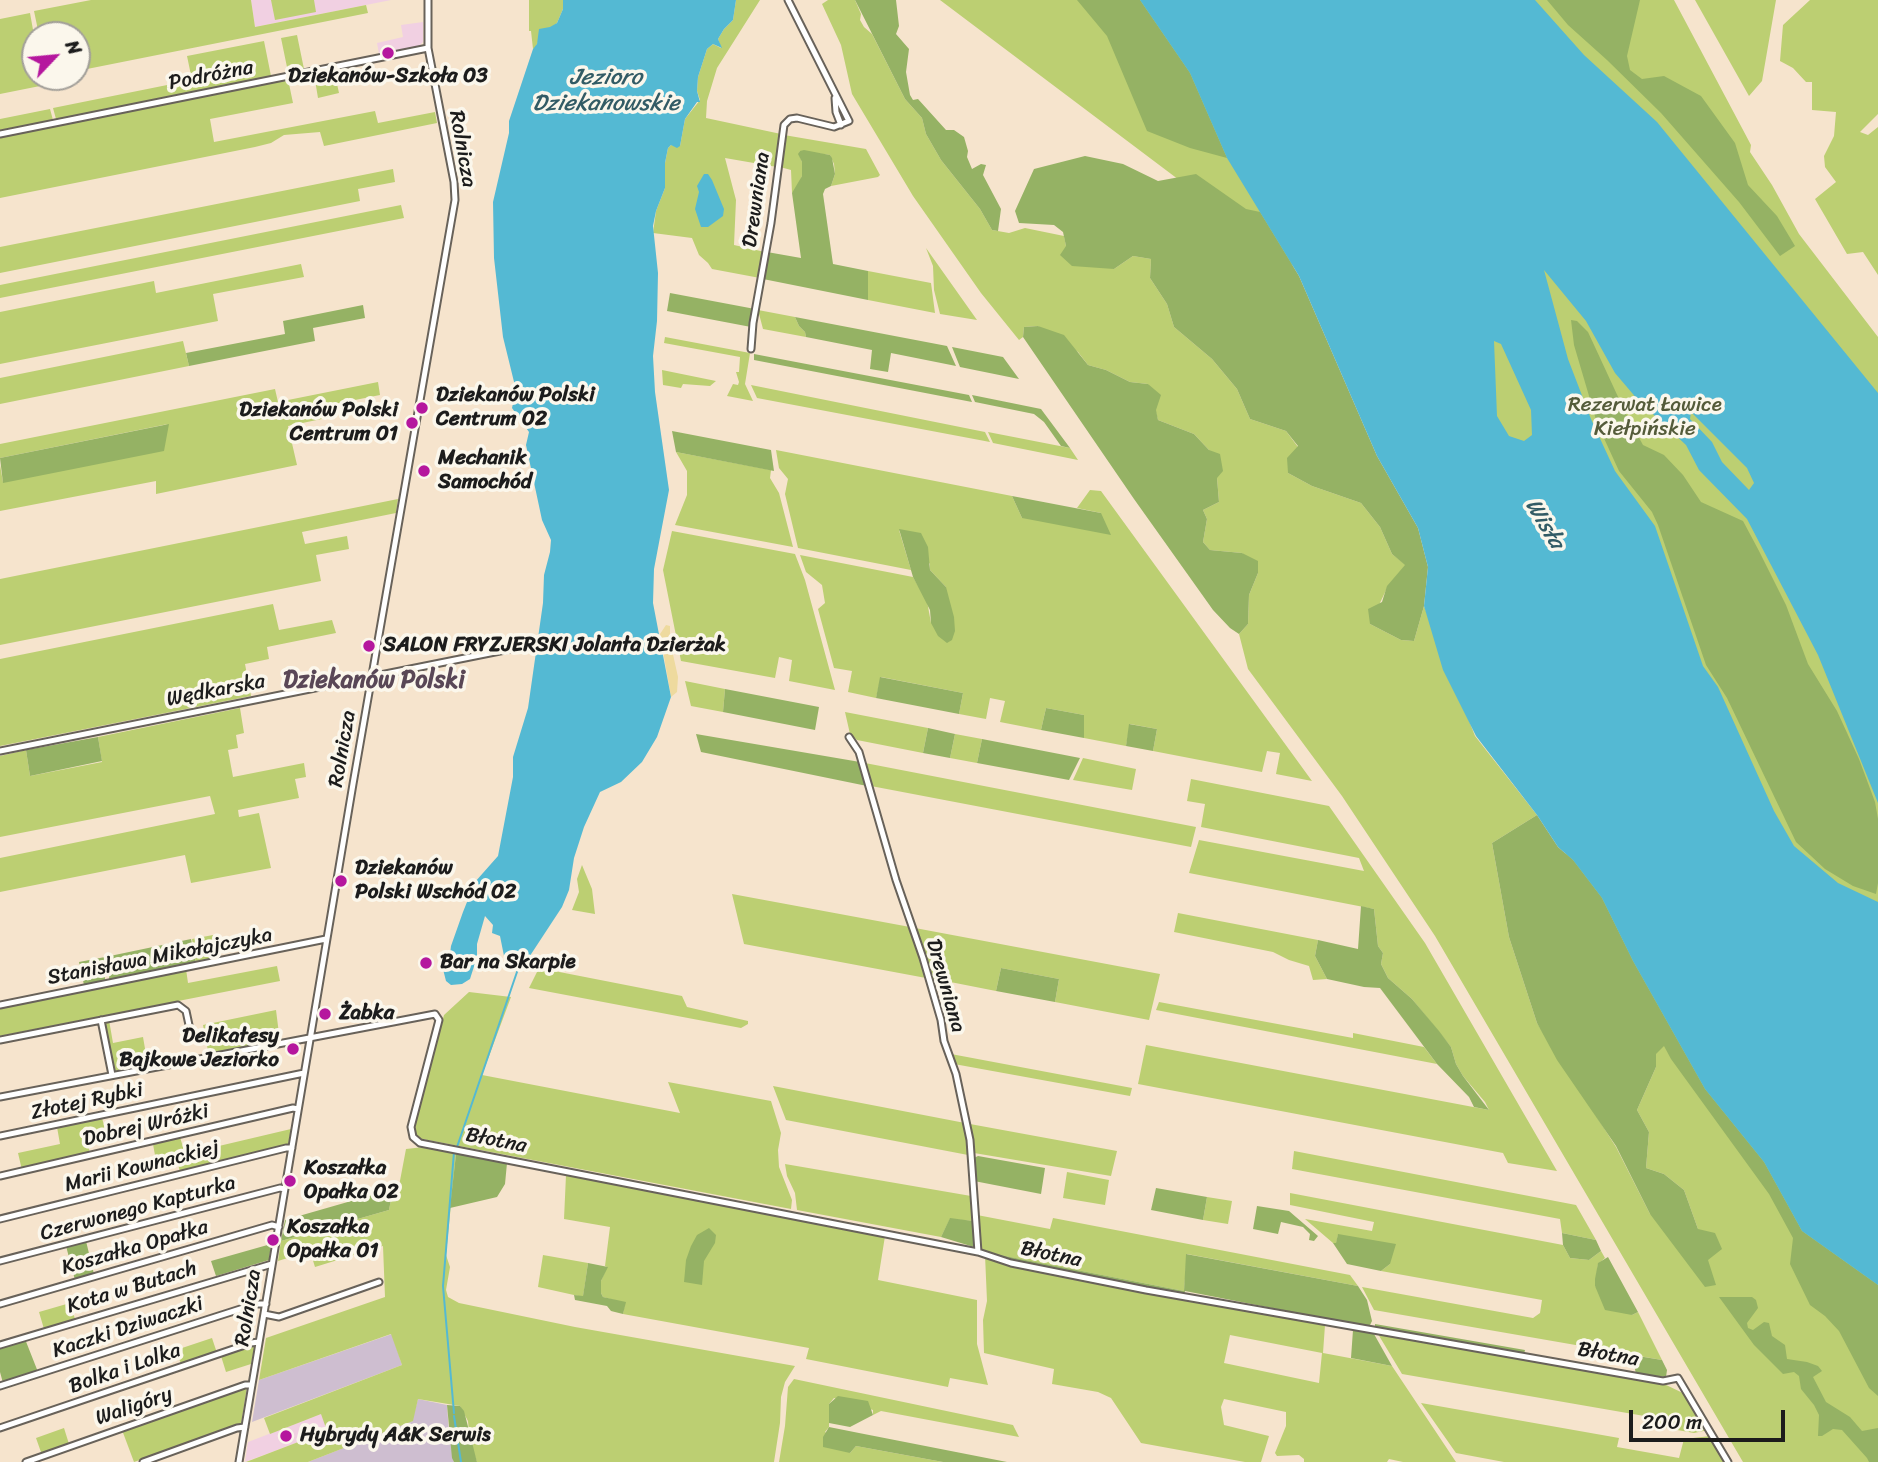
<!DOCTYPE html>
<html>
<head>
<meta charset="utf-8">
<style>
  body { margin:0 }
  #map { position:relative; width:1878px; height:1462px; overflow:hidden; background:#f6e4cd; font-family:Sriracha,sans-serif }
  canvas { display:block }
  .north { position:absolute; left:21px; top:21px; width:70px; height:70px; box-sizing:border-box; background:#fbf7ec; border:2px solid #a29f99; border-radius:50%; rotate:64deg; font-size:19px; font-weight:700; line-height:28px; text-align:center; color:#1c1c1c }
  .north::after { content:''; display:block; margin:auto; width:24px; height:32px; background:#b5179e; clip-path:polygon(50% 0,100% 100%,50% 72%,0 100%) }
  .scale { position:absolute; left:1629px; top:1410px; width:156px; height:32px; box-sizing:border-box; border:4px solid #1c1c1c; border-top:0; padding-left:9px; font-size:21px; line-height:24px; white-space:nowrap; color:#1c1c1c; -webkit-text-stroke:5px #fbf7ec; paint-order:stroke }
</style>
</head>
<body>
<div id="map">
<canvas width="1878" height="1462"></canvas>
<div class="north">N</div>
<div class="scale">200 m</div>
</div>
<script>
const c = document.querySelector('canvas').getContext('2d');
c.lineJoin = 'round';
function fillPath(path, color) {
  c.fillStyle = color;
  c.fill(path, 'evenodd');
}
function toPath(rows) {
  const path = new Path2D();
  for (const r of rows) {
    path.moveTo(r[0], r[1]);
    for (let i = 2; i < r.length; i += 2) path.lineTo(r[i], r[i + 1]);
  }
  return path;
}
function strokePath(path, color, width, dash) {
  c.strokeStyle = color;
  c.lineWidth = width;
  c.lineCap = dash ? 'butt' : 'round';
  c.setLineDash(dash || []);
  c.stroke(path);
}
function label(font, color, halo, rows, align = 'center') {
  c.font = font + ' Sriracha,sans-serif';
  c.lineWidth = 7;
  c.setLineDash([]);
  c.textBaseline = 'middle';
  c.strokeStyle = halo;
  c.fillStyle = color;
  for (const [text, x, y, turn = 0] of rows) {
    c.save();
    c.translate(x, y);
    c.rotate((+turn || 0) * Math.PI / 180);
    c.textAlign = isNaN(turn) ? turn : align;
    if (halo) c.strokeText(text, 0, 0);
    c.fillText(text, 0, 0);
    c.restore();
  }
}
fillPath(toPath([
  [251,0,391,0,255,27],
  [423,22,423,42,419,46,379,54,377,43,403,37,401,25],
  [321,1414,328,1431,245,1462,248,1442]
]), '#f1d0e2');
fillPath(toPath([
  [392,1334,402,1365,252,1422,259,1380],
  [418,1399,447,1405,449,1433,454,1462,308,1462,412,1421]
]), '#cebed0');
fillPath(toPath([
  [91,0,251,0,255,27,366,5,368,13,77,71,77,35,39,35,34,11],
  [271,0,314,0,316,12,275,20],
  [529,0,563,0,563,9,557,23,539,39,536,47,533,49,531,31,529,31],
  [736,0,760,0,717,68,707,101,706,118,781,134,777,167,725,158,736,200,734,245,765,252,760,278,712,269,708,263,699,255,692,238,653,233,656,211,665,188,665,163,668,148,671,145,680,146,685,119,700,100,697,91,698,77,707,49,713,44,721,48,718,39,724,29,733,20],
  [828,0,855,0,861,14,860,20,864,27,872,34,905,99,922,118,926,134,941,160,980,209,992,230,1009,233,1025,228,1064,236,1066,246,1114,269,1133,256,1151,259,1150,278,1167,304,1174,327,1212,359,1237,389,1250,419,1286,431,1298,447,1288,473,1312,486,1361,503,1380,527,1392,554,1406,565,1388,586,1370,624,1401,640,1414,641,1424,606,1475,736,1537,815,1492,843,1509,937,1537,1023,1616,1147,1650,1214,1698,1229,1684,1190,1664,1174,1646,1168,1649,1132,1637,1110,1656,1067,1656,1054,1304,274,940,0,1674,0,1751,145,1750,152,1772,185,1799,234,1878,337,1878,1462,1743,1462,1435,936,1342,796,1248,669,1239,634,1248,624,1249,595,1258,573,1242,553,1210,550,1203,542,1207,519,1203,510,1219,502,1217,478,1209,450,1194,434,1158,420,1148,384,1130,382,1106,370,1088,365,1078,352,1038,326,1024,327,1023,337,1019,340,981,293,913,196,852,94,841,45,822,4],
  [1695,0,1776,0,1762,81,1749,96],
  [1810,0,1878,0,1878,114,1860,132,1868,135,1878,127,1878,275,1863,252,1847,254,1815,199,1836,182,1825,167,1824,156,1834,136,1836,112,1812,110,1812,82,1806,82,1793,68,1780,61,1783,25],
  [30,13,35,41,35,77,43,77,45,85,0,94,0,19],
  [297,35,304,69,288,72,281,38],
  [264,41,271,76,56,119,53,108,192,80,187,56],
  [334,70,339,93,318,98,314,74],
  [288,79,293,103,210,119,214,142,375,111,378,123,435,112,437,123,324,146,320,132,284,135,271,143,255,147,0,198,0,137],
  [50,109,53,120,0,130,0,119],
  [784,135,866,149,880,175,878,177,831,186,835,174,834,164,830,155,800,151,799,154,802,162,802,176,796,190,792,193,791,170,780,167],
  [393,169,395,182,358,189,360,201,0,273,0,247],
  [401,205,404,218,0,298,0,285],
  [926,248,977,320,940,314,934,290,933,266],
  [301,264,304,277,213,294,218,321,0,364,0,312,154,281,156,293],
  [868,271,931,283,935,313,868,300],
  [758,310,795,317,799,326,805,332,806,337,763,329],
  [665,337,750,353,745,384,753,401,727,396,733,384,738,385,739,382,736,372,739,372,740,357,664,343],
  [183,341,189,366,0,404,0,378],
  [662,370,716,381,710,386,683,384,681,388,663,385],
  [378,382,380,395,335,404,336,416,288,426,297,465,156,494,156,481,0,511,0,465,3,482,168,424,0,458,0,444,275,389,278,402],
  [751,385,985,432,990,442,757,398],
  [988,432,1070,448,1078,460,993,443],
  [776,450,1012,496,1022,518,1101,513,1077,508,1090,490,1101,491,1312,781,1276,774,1280,753,1267,751,1262,772,1153,751,1157,729,1130,724,1126,746,1084,738,1084,715,1046,708,1041,730,1000,722,1005,701,990,698,986,719,959,714,963,693,881,677,876,698,848,692,852,671,834,668,818,609,825,603,822,585,806,572,800,555,913,577,927,601,931,623,946,587,930,570,930,564,899,530,911,570,798,548,785,494,788,479,779,468],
  [676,452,771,470,770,478,779,493,793,547,675,525,687,495,687,471],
  [398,499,396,513,302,532,305,544,347,536,349,549,316,555,321,581,0,645,0,579],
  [672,531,795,554,805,580,835,690,789,681,792,660,779,657,775,678,681,661,663,570],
  [273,604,279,630,332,620,336,633,267,647,269,659,245,664,251,696,0,746,0,659],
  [685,681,725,689,723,712,691,706],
  [240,708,244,733,236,735,238,748,228,750,233,777,304,763,306,777,295,779,299,798,238,810,239,817,259,813,271,868,191,883,185,855,0,892,0,858,215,814,210,796,0,837,0,756,26,750,30,776,102,762,98,737],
  [845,712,928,728,923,753,857,740,850,734],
  [955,734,982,739,977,763,950,758],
  [1083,758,1136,769,1132,790,1073,780],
  [865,763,1196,827,1191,847,871,786],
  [1191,779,1329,806,1425,943,1557,1171,1508,1163,1503,1153,1138,1084,1146,1045,1489,1110,1485,1102,1463,1076,1456,1064,1451,1047,1412,999,1388,978,1381,964,1383,953,1378,946,1374,909,1189,873,1199,840,1364,871,1359,858,1201,827,1205,804,1187,801],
  [582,865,592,889,595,914,572,910,579,892,577,879],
  [732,894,910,927,926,978,744,944],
  [1178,913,1318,940,1315,956,1327,979,1313,980,1309,966,1289,960,1273,952,1174,932],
  [915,928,1160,974,1149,1020,1055,1002,1059,979,1001,968,996,991,930,978],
  [213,935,218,958,196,963,192,939],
  [277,966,280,981,0,1036,0,1007,186,969,188,983],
  [539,968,682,996,687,1007,748,1021,748,1024,741,1028,529,988],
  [469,992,511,997,482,1075,680,1113,668,1082,771,1101,781,1133,778,1150,779,1167,792,1200,791,1209,417,1138,414,1130,416,1115,444,1015],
  [1159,1002,1353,1038,1353,1033,1424,1047,1437,1064,1156,1010],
  [276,1010,280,1042,209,1056,203,1025],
  [109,1020,113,1043,143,1037,148,1066,116,1072,114,1070,105,1024],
  [951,1054,1132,1088,1130,1096,954,1064],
  [773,1086,965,1123,968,1155,786,1120],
  [102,1118,106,1133,87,1138,90,1154,22,1170,18,1153,60,1144,57,1127],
  [970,1124,1117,1151,1111,1176,974,1153],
  [291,1129,288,1145,180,1172,176,1156,156,1161,153,1144,180,1137,185,1154],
  [424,1147,456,1154,446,1255,450,1267,446,1290,448,1297,459,1303,575,1327,795,1366,785,1382,781,1397,780,1423,774,1462,477,1462,470,1442,468,1421,460,1406,418,1399,413,1421,308,1462,246,1462,327,1431,321,1414,270,1434,264,1418,402,1365,391,1334,259,1380,266,1338,385,1297,383,1246,315,1267,310,1251,278,1261,281,1241,389,1210,393,1189,399,1186,406,1149],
  [1294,1151,1576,1205,1596,1240,1562,1233,1560,1219,1292,1169],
  [785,1164,971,1196,973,1221,950,1219,941,1237,797,1210,795,1193,787,1176],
  [1067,1172,1109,1180,1105,1205,1063,1198],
  [566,1175,885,1236,878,1280,977,1300,977,1344,988,1385,950,1378,948,1387,806,1359,809,1348,623,1314,625,1303,603,1297,601,1293,601,1281,607,1267,605,1266,610,1227,564,1219],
  [1290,1193,1563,1245,1570,1258,1589,1260,1601,1251,1605,1258,1598,1264,1595,1286,1632,1315,1638,1312,1662,1360,1374,1310,1362,1287,1533,1318,1540,1313,1542,1300,1381,1271,1390,1264,1338,1235,1336,1244,1333,1243,1305,1219,1372,1231,1374,1222,1290,1205],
  [1207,1197,1232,1201,1228,1224,1203,1220],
  [977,1215,1050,1229,1053,1218,1350,1275,1358,1286,1187,1254,1184,1291,979,1251],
  [543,1255,588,1263,583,1297,538,1287],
  [985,1255,1023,1269,1325,1325,1323,1353,1392,1366,1456,1462,1403,1462,1389,1459,1387,1462,1304,1462,1304,1459,1299,1455,1277,1456,1275,1453,1286,1426,1286,1412,1224,1399,1221,1407,1224,1425,1269,1436,1261,1462,1245,1462,1141,1443,1111,1398,1098,1392,1052,1384,1054,1369,984,1353,983,1320,987,1301],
  [1230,1335,1322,1353,1319,1383,1224,1363],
  [70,1303,75,1319,44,1329,39,1312],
  [1378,1334,1662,1383,1687,1395,1708,1430,1694,1433,1655,1426,1656,1418,1402,1374],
  [212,1338,217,1353,181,1364,176,1350],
  [255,1345,251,1364,226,1372,221,1356],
  [794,1379,1013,1425,1019,1437,881,1411,873,1415,873,1410,834,1398,829,1404,829,1427,825,1432,850,1453,856,1446,943,1462,779,1462,785,1426,788,1387],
  [247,1387,241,1424,134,1462,122,1430],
  [1421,1403,1619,1438,1617,1447,1679,1458,1684,1439,1711,1436,1726,1462,1504,1462,1456,1453],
  [64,1428,69,1444,42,1455,36,1438]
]), '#bccf72');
fillPath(toPath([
  [855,0,896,0,899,26,896,34,909,49,906,72,910,95,913,100,918,99,946,130,954,130,964,137,968,151,967,157,972,169,981,164,986,165,983,175,1001,209,998,231,992,230,980,209,941,160,926,134,922,118,905,99],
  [1077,0,1140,0,1190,73,1227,158,1190,148,1147,131,1107,36],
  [1547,0,1640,0,1627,56,1630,70,1642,79,1664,76,1701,96,1735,143,1748,185,1777,216,1795,246,1780,256,1739,202,1661,113,1607,60,1568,25],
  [804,150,830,155,832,158,835,174,831,186,825,189,823,194,833,264,868,271,868,300,763,279,767,252,801,258,792,193,802,176,802,162,798,154,800,151],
  [1085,156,1123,164,1158,181,1196,174,1246,209,1260,212,1299,276,1377,456,1418,528,1428,567,1424,606,1414,641,1401,640,1370,624,1368,609,1382,602,1387,586,1405,565,1392,554,1380,527,1361,503,1312,486,1288,473,1287,458,1298,446,1286,431,1250,419,1237,389,1212,359,1174,327,1167,304,1150,278,1151,259,1133,256,1114,269,1072,266,1060,255,1066,246,1063,232,1054,225,1019,223,1015,211,1034,169],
  [670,293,755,309,751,327,667,311],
  [363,305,365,318,313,328,315,341,189,366,186,353,285,334,283,321],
  [795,317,947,346,956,366,891,353,888,372,870,369,872,350,806,337,805,332,799,326],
  [1571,320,1577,321,1588,332,1626,414,1643,445,1664,455,1683,475,1701,502,1743,521,1759,551,1786,605,1808,664,1837,711,1859,759,1875,802,1878,819,1878,883,1876,894,1853,886,1825,869,1796,842,1727,698,1706,665,1658,525,1652,512,1619,471,1597,423,1574,345],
  [1038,326,1064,335,1088,365,1106,370,1130,382,1148,384,1161,395,1156,410,1158,420,1194,434,1209,450,1220,454,1223,471,1217,478,1219,502,1203,510,1207,519,1203,542,1210,550,1242,553,1258,561,1258,573,1249,595,1248,624,1239,634,1230,628,1213,610,1134,499,1023,337,1024,327],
  [952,347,1003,357,1019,379,960,367],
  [754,354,969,395,972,402,754,360],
  [972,395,1041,409,1070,448,1061,446,1044,422,1034,414,975,402],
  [169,424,164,451,3,483,0,458],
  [672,431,771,450,774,471,676,452],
  [1012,496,1101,513,1111,535,1022,518],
  [899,529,921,533,928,547,930,570,946,587,954,617,955,631,952,640,947,643,938,636,931,623,930,610,913,577],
  [880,677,963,693,959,714,876,698],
  [725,689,819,707,815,730,723,712],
  [1046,708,1084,715,1084,738,1041,730],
  [1129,724,1157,729,1153,751,1126,746],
  [928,728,955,734,950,758,923,753],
  [696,734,860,762,867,786,701,752],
  [98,737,102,761,30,776,26,750],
  [982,739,1080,758,1069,780,977,763],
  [1537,815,1558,847,1573,860,1602,898,1633,961,1705,1089,1764,1162,1802,1231,1878,1285,1878,1396,1869,1388,1839,1331,1825,1316,1810,1305,1790,1264,1793,1238,1769,1194,1671,1059,1664,1046,1656,1054,1656,1067,1637,1110,1649,1132,1646,1168,1664,1174,1684,1190,1698,1229,1715,1233,1722,1249,1708,1260,1716,1285,1705,1287,1650,1214,1616,1146,1557,1060,1537,1023,1509,937,1492,843],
  [1361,906,1374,909,1378,946,1383,953,1381,964,1388,978,1412,999,1439,1031,1451,1047,1456,1064,1463,1076,1489,1110,1474,1107,1469,1097,1437,1064,1380,988,1364,987,1327,979,1315,956,1318,940,1358,949],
  [191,939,196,963,109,980,110,956],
  [105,957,105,981,84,985,79,962],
  [1001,968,1059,979,1055,1002,996,991],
  [456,1154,507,1163,505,1184,497,1197,450,1208],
  [978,1156,1045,1168,1041,1194,974,1181,974,1158],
  [1156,1188,1207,1197,1203,1220,1151,1210],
  [393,1189,389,1210,281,1241,285,1220],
  [1257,1206,1289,1211,1318,1236,1314,1241,1309,1240,1310,1234,1303,1227,1281,1222,1278,1234,1253,1229],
  [950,1218,973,1221,974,1247,941,1237],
  [709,1228,716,1235,715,1243,704,1261,702,1285,684,1282,686,1260,691,1246,697,1235],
  [1562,1233,1596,1240,1601,1251,1589,1260,1570,1258,1563,1245],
  [1338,1234,1396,1244,1390,1264,1381,1271,1347,1264,1333,1243,1336,1243],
  [86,1241,94,1274,75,1280,66,1246],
  [271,1244,269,1260,216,1276,211,1261],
  [995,1254,1184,1291,1186,1254,1358,1286,1367,1300,1372,1321,1369,1327,1185,1291,1184,1295,1005,1260],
  [1608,1257,1638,1312,1632,1315,1605,1310,1595,1286,1595,1279,1598,1263],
  [588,1263,608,1267,601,1281,601,1293,603,1297,626,1302,623,1314,611,1311,607,1306,575,1300,574,1295,583,1296],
  [1719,1297,1752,1297,1756,1300,1758,1308,1747,1323,1748,1328,1753,1330,1764,1322,1769,1323,1772,1336,1785,1345,1787,1359,1807,1362,1818,1366,1822,1371,1813,1377,1826,1402,1850,1417,1862,1431,1878,1428,1878,1462,1869,1462,1867,1458,1842,1430,1833,1429,1822,1436,1818,1436,1819,1415,1814,1405,1801,1389,1799,1376,1794,1372,1783,1374,1754,1345],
  [1375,1324,1525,1350,1524,1354,1375,1328],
  [1353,1330,1374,1334,1392,1366,1351,1358],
  [25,1339,38,1372,3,1383,0,1372,0,1347],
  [1632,1355,1662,1360,1667,1370,1666,1377,1636,1374],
  [838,1396,868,1401,873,1415,850,1427,829,1423,829,1404],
  [447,1405,460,1406,464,1411,477,1462,454,1462,452,1458],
  [829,1427,859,1433,1007,1462,943,1462,856,1446,850,1453,823,1447,823,1437]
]), '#95b264');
fillPath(toPath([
  [666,625,670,626,670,641,678,677,677,692,671,697,660,634]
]), '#eeda9e');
fillPath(toPath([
  [563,0,736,0,733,20,724,29,718,39,722,48,713,44,707,49,698,77,697,91,700,102,697,102,685,119,680,146,677,148,671,145,668,148,665,163,665,188,656,211,653,226,658,273,657,321,653,356,655,392,669,490,654,569,653,603,671,697,657,737,642,762,621,782,600,792,584,827,574,858,569,890,562,907,520,971,504,956,500,936,492,933,493,925,485,916,477,944,477,957,470,979,462,984,451,985,446,981,443,969,449,962,451,946,463,912,475,882,498,856,513,777,513,757,528,708,543,603,544,575,550,552,551,540,542,520,526,445,529,432,512,408,516,390,503,337,494,258,493,202,509,133,509,121,533,49,537,44,539,29,550,27,557,23,563,9],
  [1140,0,1535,0,1584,55,1657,122,1878,393,1878,803,1818,655,1747,519,1699,470,1686,445,1638,400,1615,373,1586,321,1544,270,1568,359,1591,419,1615,471,1655,526,1703,666,1718,687,1774,811,1794,846,1838,883,1878,902,1878,1285,1802,1231,1764,1162,1705,1089,1633,961,1602,898,1573,860,1558,847,1537,815,1476,736,1443,670,1424,606,1428,567,1418,528,1377,456,1299,276,1227,158,1190,73],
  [1494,341,1501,344,1531,410,1532,435,1524,441,1509,436,1497,416],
  [1691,412,1747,468,1754,483,1749,490,1722,462,1712,442,1690,419],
  [704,174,708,174,712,180,724,209,723,216,708,227,701,227,695,209,699,192,697,186]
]), '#54b9d3');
strokePath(toPath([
  [457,1147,518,969],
  [454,1413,443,1286,454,1152],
  [454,1416,461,1462]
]), '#54b9d3', 2);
const minor = toPath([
  [835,98,836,112,841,125],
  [0,134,428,48],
  [751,349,753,323,771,223,784,125,790,119,797,118,834,127,849,121,788,0],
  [849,737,859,752,896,880,923,958,941,1020,944,1041,956,1074,970,1140,978,1252],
  [0,751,520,647],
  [0,1005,326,939],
  [101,1020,112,1075],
  [0,1040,178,1005,186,1011,189,1025],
  [0,1097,435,1014,439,1020,411,1127,413,1137,420,1143,978,1252,1011,1263,1146,1290,1663,1381,1678,1378,1728,1462],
  [0,1136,304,1073],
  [0,1176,293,1108,298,1109],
  [0,1219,286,1148,292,1148],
  [0,1261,280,1188,285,1189],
  [0,1304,272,1225,279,1227],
  [264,1314,279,1317,379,1282],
  [0,1345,272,1264],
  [0,1386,256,1304,266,1304],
  [0,1428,251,1343,259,1342],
  [26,1462,245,1385,252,1385],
  [143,1462,237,1428,245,1427],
  [239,1462,353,784,455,200,454,182,428,48,428,0]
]);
strokePath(minor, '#68625a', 9);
strokePath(minor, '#fff', 5);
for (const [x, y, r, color] of [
  [388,53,7,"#b5179e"],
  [422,408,7,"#b5179e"],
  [412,423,7,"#b5179e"],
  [424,471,7,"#b5179e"],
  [369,646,7,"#b5179e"],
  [341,881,7,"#b5179e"],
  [426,963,7,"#b5179e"],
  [325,1014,7,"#b5179e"],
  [293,1049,7,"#b5179e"],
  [290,1181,7,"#b5179e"],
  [273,1240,7,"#b5179e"],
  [286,1436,7,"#b5179e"]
]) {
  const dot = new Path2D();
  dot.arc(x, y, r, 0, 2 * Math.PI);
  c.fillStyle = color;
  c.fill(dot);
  strokePath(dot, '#fbf7ec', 2.5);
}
label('21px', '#1c1c1c', '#fbf7ec', [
  ["Podróżna",211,76,-11],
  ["Rolnicza",462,149,80],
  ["Drewniana",757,200,-82],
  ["Wędkarska",216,691,-11],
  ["Rolnicza",343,749,-80],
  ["Stanisława Mikołajczyka",160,957,-11],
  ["Drewniana",945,986,74],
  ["Złotej Rybki",87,1102,-12],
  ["Dobrej Wróżki",146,1126,-13],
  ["Błotna",496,1141,11],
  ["Marii Kownackiej",142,1167,-14],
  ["Czerwonego Kapturka",138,1209,-15],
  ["Koszałka Opałka",135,1248,-16],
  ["Błotna",1051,1255,12],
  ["Kota w Butach",132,1288,-17],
  ["Rolnicza",249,1308,-81],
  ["Kaczki Dziwaczki",128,1328,-18],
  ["Błotna",1608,1355,10],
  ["Bolka i Lolka",125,1369,-19],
  ["Waligóry",134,1407,-19]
]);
label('bold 21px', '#1c1c1c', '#fbf7ec', [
  ["Dziekanów-Szkoła 03",388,77,"center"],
  ["Dziekanów Polski",436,396],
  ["Centrum 02",436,420],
  ["Dziekanów Polski",398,411,"right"],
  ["Centrum 01",398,435,"right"],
  ["Mechanik",438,459],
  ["Samochód",438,483],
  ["SALON FRYZJERSKI Jolanta Dzierżak",383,646],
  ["Dziekanów",355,869],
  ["Polski Wschód 02",355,893],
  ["Bar na Skarpie",440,963],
  ["Żabka",339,1014],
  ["Delikatesy",279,1037,"right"],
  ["Bajkowe Jeziorko",279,1061,"right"],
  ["Koszałka",304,1169],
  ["Opałka 02",304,1193],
  ["Koszałka",287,1228],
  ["Opałka 01",287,1252],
  ["Hybrydy A&K Serwis",300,1436]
], 'left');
label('21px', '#545b3a', '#fbf7ec', [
  ["Rezerwat Ławice",1645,406],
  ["Kiełpińskie",1645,430]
]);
label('italic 23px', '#325b65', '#fbf7ec', [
  ["Jezioro",606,78],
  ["Dziekanowskie",606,104],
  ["Wisła",1544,524,59]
]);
label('bold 24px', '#594756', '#fbf7ec', [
  ["Dziekanów Polski",374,681]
]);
</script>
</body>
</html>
